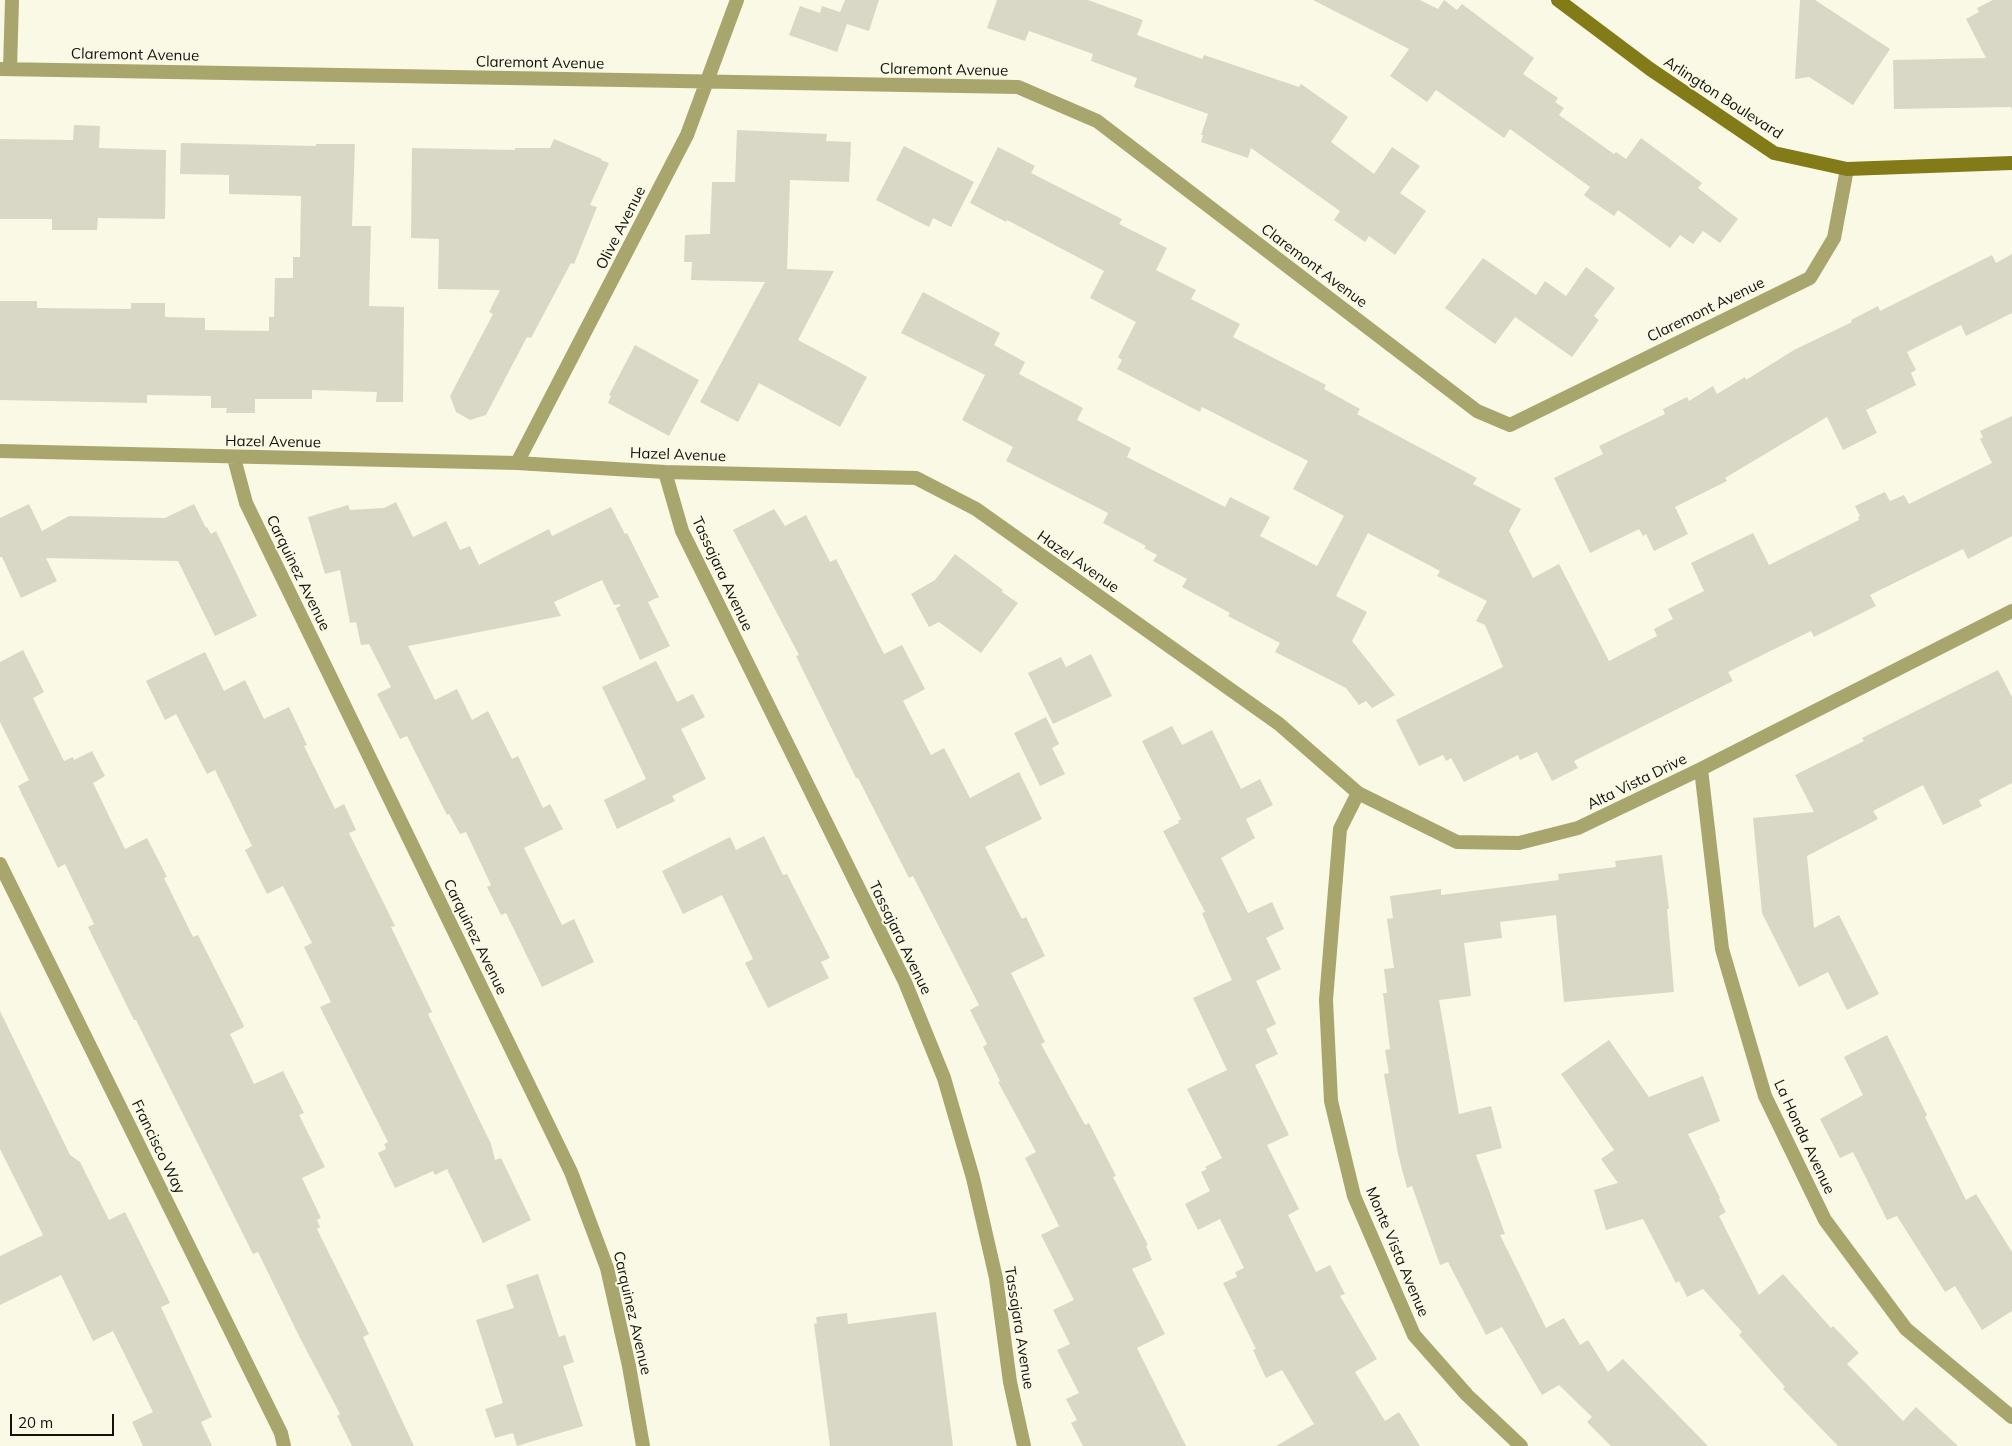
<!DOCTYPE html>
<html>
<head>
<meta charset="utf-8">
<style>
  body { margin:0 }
  #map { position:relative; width:2012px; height:1446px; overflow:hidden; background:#f9f9e6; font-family:Mulish,sans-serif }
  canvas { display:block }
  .scale { position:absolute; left:10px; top:1414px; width:104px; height:22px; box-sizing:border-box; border:2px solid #12120c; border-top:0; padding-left:6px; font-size:15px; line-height:18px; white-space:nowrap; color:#12120c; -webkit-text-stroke:4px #f9f9e6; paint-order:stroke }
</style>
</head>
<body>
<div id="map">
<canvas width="2012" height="1446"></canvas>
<div class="scale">20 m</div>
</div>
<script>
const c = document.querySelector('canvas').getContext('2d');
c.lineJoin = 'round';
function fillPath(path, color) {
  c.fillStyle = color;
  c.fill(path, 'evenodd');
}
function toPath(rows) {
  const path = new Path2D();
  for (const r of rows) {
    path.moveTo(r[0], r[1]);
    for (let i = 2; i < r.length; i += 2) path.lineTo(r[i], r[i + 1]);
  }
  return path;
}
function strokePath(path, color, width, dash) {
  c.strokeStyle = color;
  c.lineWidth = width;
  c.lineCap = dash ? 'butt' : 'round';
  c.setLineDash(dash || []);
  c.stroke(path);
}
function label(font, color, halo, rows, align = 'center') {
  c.font = font + ' Mulish,sans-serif';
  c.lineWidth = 4;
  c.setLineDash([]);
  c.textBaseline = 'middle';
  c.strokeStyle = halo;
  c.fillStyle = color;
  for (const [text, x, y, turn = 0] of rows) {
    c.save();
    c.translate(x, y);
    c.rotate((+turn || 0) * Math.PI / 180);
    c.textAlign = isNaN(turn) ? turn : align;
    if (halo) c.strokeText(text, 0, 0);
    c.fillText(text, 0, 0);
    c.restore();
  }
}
fillPath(toPath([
  [845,0,879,0,869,31,847,24,837,52,789,35,800,6,820,13,822,6,840,12],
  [997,0,1088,0,1143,20,1137,35,1202,59,1204,55,1299,87,1301,84,1348,117,1331,142,1374,174,1392,147,1420,166,1400,193,1426,211,1395,255,1369,236,1365,242,1334,220,1340,211,1251,148,1248,158,1201,142,1203,135,1201,135,1208,114,1134,87,1137,78,1091,61,1093,54,1029,31,1025,41,987,28],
  [1313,0,1420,0,1438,9,1444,0,1457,10,1462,4,1534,58,1523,74,1558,98,1555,102,1564,108,1559,115,1614,154,1616,152,1626,159,1641,138,1702,183,1698,188,1738,219,1720,243,1703,231,1693,244,1680,235,1670,248,1618,210,1614,216,1589,199,1584,195,1590,187,1510,129,1504,138,1436,90,1427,102,1390,76,1409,49],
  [1800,0,1815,0,1890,49,1853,105,1809,77,1795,79],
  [1993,0,2012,0,2012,110,2011,107,1894,109,1893,60,1986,58,1966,19,1979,12,1977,8],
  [74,125,100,126,99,148,166,150,165,219,98,218,97,230,52,230,52,219,0,219,0,139,73,140],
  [737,130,827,134,826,141,851,142,849,182,790,180,787,269,834,271,798,340,867,377,840,427,759,383,738,422,700,402,765,282,691,280,692,262,684,262,685,235,710,234,712,182,735,182],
  [554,139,602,159,601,160,609,163,590,205,597,207,574,264,571,263,531,338,527,337,486,415,470,420,456,412,450,396,493,314,489,312,500,290,438,289,439,239,411,238,412,148,515,150,515,148,550,148],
  [181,143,316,146,316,144,355,144,352,226,371,226,369,306,404,307,403,402,376,402,377,392,312,390,312,399,255,399,255,413,226,413,227,408,211,408,211,396,147,395,147,403,0,400,0,301,37,301,37,308,131,309,131,303,165,303,165,317,205,318,205,330,269,331,269,317,274,317,275,278,293,278,293,257,300,257,301,196,229,194,229,175,180,174],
  [904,146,974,182,951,227,933,218,929,227,876,200],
  [998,147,1035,166,1031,173,1122,219,1119,224,1167,248,1156,270,1196,290,1191,299,1240,324,1233,337,1326,385,1324,389,1360,409,1357,414,1477,478,1473,484,1521,509,1509,531,1533,578,1559,564,1609,661,1657,636,1654,629,1673,619,1668,609,1704,591,1691,563,1753,533,1769,565,1859,520,1858,517,1860,516,1855,506,1885,492,1890,501,1904,495,1909,504,1992,463,1980,439,1983,437,1980,431,2012,416,2012,536,1968,559,1963,549,1870,595,1876,606,1814,637,1811,631,1728,672,1733,681,1574,761,1578,768,1552,781,1537,752,1520,760,1518,755,1464,782,1451,758,1446,761,1443,755,1419,766,1396,720,1503,667,1485,625,1476,621,1487,601,1437,576,1440,571,1368,533,1336,596,1367,612,1352,641,1395,695,1372,708,1366,701,1359,705,1346,688,1275,652,1280,643,1228,616,1230,613,1182,587,1187,579,1153,561,1157,555,1144,548,1146,546,1103,523,1108,513,1006,461,1013,447,962,420,985,375,901,333,923,292,1000,333,994,345,1025,362,1019,374,1083,408,1077,420,1131,448,1127,457,1225,507,1230,497,1270,517,1260,536,1317,566,1344,516,1293,489,1308,461,1202,407,1200,412,1117,369,1122,360,1118,357,1136,322,1090,298,1104,271,1007,220,1006,222,970,203],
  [2012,254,2012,313,1966,336,1961,325,1907,352,1916,370,1911,373,1916,385,1866,410,1877,433,1843,450,1827,417,1725,478,1727,481,1675,507,1688,534,1654,551,1646,534,1643,536,1639,529,1590,553,1554,478,1603,454,1599,446,1665,414,1663,409,1687,397,1689,401,1713,386,1717,394,1745,377,1746,380,1794,350,1852,322,1851,320,1878,306,1880,311,1992,255,1996,263],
  [1483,258,1536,295,1545,281,1566,296,1586,267,1615,288,1594,316,1599,320,1572,357,1515,317,1495,344,1445,308],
  [635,345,699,380,669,436,608,403,611,396,609,395],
  [396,502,413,537,446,521,460,550,470,546,479,565,549,529,552,536,611,507,625,534,627,533,659,597,648,602,670,646,640,660,616,608,620,606,620,604,614,605,602,580,554,602,561,616,408,646,435,700,457,689,472,720,488,711,512,759,518,756,543,808,550,804,563,829,524,848,562,925,574,919,594,962,542,987,506,913,501,915,487,887,491,885,466,832,460,834,449,814,447,815,407,736,400,739,377,694,391,687,369,644,361,645,356,622,350,623,340,570,325,574,308,517,348,505,350,510,384,508],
  [29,504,42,531,69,516,165,518,194,504,206,528,207,527,211,534,216,531,257,616,215,636,178,561,46,558,57,581,21,598,2,557,0,557,0,518],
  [774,509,785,526,806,515,830,562,836,559,884,654,902,645,925,689,903,701,931,755,944,748,970,798,1019,772,1042,819,985,847,1022,919,1026,917,1045,956,1011,973,1045,1042,1041,1044,1085,1125,1089,1123,1116,1176,1113,1177,1148,1245,1146,1246,1152,1260,1132,1269,1165,1334,1137,1348,1186,1446,1083,1446,1071,1423,1077,1420,1066,1399,1079,1393,1057,1350,1070,1344,1053,1310,1074,1300,1041,1235,1059,1226,1025,1158,1036,1152,998,1082,1000,1081,983,1047,987,1044,970,1010,979,1005,913,876,909,878,858,778,856,778,796,656,799,655,733,530],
  [955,554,1003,590,1002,592,1018,603,981,653,939,622,929,627,911,594,935,580],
  [23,650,44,692,33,698,64,761,73,757,74,760,92,751,105,776,93,783,125,849,147,838,167,877,164,878,193,937,198,935,243,1024,244,1027,230,1034,254,1084,283,1071,304,1113,299,1115,325,1167,302,1178,321,1218,317,1220,320,1227,317,1229,369,1334,363,1337,414,1446,352,1446,337,1416,340,1414,299,1336,258,1252,253,1254,136,1020,134,1020,88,927,94,924,65,864,58,868,18,786,29,780,0,722,0,662],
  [205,652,224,691,245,680,264,719,289,707,307,745,304,746,335,809,344,804,356,830,349,833,395,926,391,927,432,1012,428,1014,491,1144,495,1160,501,1158,531,1220,483,1243,447,1169,435,1175,433,1171,395,1188,378,1153,386,1149,384,1144,388,1142,320,1007,331,1002,304,947,312,943,283,886,267,894,245,850,252,846,215,770,207,774,176,714,165,720,146,681],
  [1091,654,1112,696,1053,724,1028,673,1061,657,1066,667],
  [656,661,677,702,693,694,705,717,681,729,706,779,672,796,675,801,617,829,604,800,646,779,602,687],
  [1998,670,2012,697,2012,783,1979,800,1982,806,1943,825,1923,785,1873,811,1878,819,1807,856,1814,928,1839,915,1879,994,1847,1010,1828,972,1799,987,1762,913,1753,818,1814,812,1795,775,1864,741,1862,738],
  [1046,717,1059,744,1052,748,1065,774,1040,786,1014,733],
  [1172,726,1182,745,1212,730,1241,789,1260,779,1273,805,1246,819,1255,838,1221,858,1248,913,1272,902,1284,929,1266,938,1281,969,1256,981,1276,1024,1266,1029,1278,1054,1255,1065,1289,1135,1267,1145,1299,1209,1288,1215,1316,1272,1330,1265,1345,1294,1340,1296,1377,1359,1355,1372,1385,1421,1399,1412,1420,1446,1276,1446,1314,1424,1282,1370,1266,1378,1253,1350,1256,1349,1223,1283,1237,1277,1235,1272,1244,1268,1220,1219,1198,1230,1185,1204,1210,1191,1201,1172,1207,1169,1205,1167,1222,1158,1187,1089,1227,1070,1193,998,1232,980,1210,932,1202,913,1205,912,1163,831,1179,823,1178,821,1181,819,1142,741],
  [764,836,783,875,787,874,830,958,821,962,829,978,768,1008,745,963,753,959,722,895,683,914,662,871,730,837,736,850],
  [1662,855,1669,909,1667,909,1674,992,1564,1002,1556,915,1500,922,1502,938,1464,943,1471,996,1439,1000,1459,1114,1491,1106,1502,1148,1476,1155,1505,1234,1500,1235,1546,1328,1564,1318,1580,1345,1588,1340,1608,1372,1623,1359,1708,1446,1611,1446,1587,1422,1592,1417,1559,1385,1542,1395,1502,1327,1486,1335,1448,1262,1440,1265,1412,1186,1407,1188,1398,1154,1384,1074,1389,1073,1385,1050,1390,1049,1383,993,1387,993,1384,969,1394,968,1387,919,1393,918,1390,896,1441,889,1441,895,1559,880,1558,874,1616,867,1615,861],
  [0,1011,70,1155,80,1162,109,1220,125,1212,170,1303,161,1307,212,1417,201,1422,212,1446,143,1446,132,1422,153,1412,113,1331,93,1341,61,1275,0,1305,0,1256,43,1235,0,1149],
  [1887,1035,1927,1115,1925,1117,1966,1200,1976,1194,2012,1252,2012,1311,1982,1330,1955,1286,1945,1292,1897,1216,1887,1220,1853,1152,1840,1158,1820,1119,1863,1095,1844,1057],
  [1609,1040,1649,1097,1703,1076,1720,1121,1688,1134,1720,1198,1719,1199,1726,1212,1719,1216,1759,1295,1783,1274,1831,1328,1833,1326,1859,1353,1847,1364,1903,1421,1916,1407,1958,1446,1838,1446,1783,1389,1785,1387,1739,1335,1742,1332,1703,1289,1687,1297,1679,1281,1676,1283,1643,1219,1606,1230,1594,1190,1618,1183,1601,1159,1614,1150,1561,1074],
  [538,1274,559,1337,565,1335,574,1362,563,1366,583,1426,517,1446,513,1433,495,1438,485,1409,503,1403,476,1320,514,1308,506,1285],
  [936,1312,953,1446,830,1446,814,1324,817,1323,816,1317,847,1313,848,1324]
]), '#d9d8c6');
strokePath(toPath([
  [0,69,1018,87,1097,121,1477,411,1510,425,1810,278,1834,238,1847,169],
  [10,69,12,0],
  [0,451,517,463,665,472,916,478,976,509,1279,724,1358,793,1457,842,1519,843,1578,828,1701,769,2012,611],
  [234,458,246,503,571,1172,607,1268,629,1366,643,1446],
  [517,463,687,135,737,0],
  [665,472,682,531,905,982,944,1078,973,1178,996,1278,1010,1382,1024,1446],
  [1701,769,1722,949,1765,1096,1825,1220,1906,1329,2012,1417],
  [1358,793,1340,829,1326,1000,1331,1101,1354,1196,1414,1335,1467,1395,1521,1446],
  [0,864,281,1433,284,1446]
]), '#a8a56d', 14);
strokePath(toPath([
  [1558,0,1650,69,1774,153,1847,169,2012,163]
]), '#827b18', 14);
label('15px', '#12120c', '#f9f9e6', [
  ["Claremont Avenue",135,55,1],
  ["Claremont Avenue",540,63,1],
  ["Claremont Avenue",944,70,1],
  ["Arlington Boulevard",1723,98,33],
  ["Olive Avenue",621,228,-63],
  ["Claremont Avenue",1314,266,37],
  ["Claremont Avenue",1706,310,-26],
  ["Hazel Avenue",273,442,1],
  ["Hazel Avenue",678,455,2],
  ["Hazel Avenue",1078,562,35],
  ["Carquinez Avenue",298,573,64],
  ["Tassajara Avenue",722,574,65],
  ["Alta Vista Drive",1637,782,-26],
  ["Carquinez Avenue",475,937,64],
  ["Tassajara Avenue",900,938,64],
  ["La Honda Avenue",1804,1137,65],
  ["Francisco Way",158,1147,64],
  ["Monte Vista Avenue",1397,1252,67],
  ["Carquinez Avenue",632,1313,77],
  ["Tassajara Avenue",1019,1328,81]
]);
</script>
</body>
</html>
